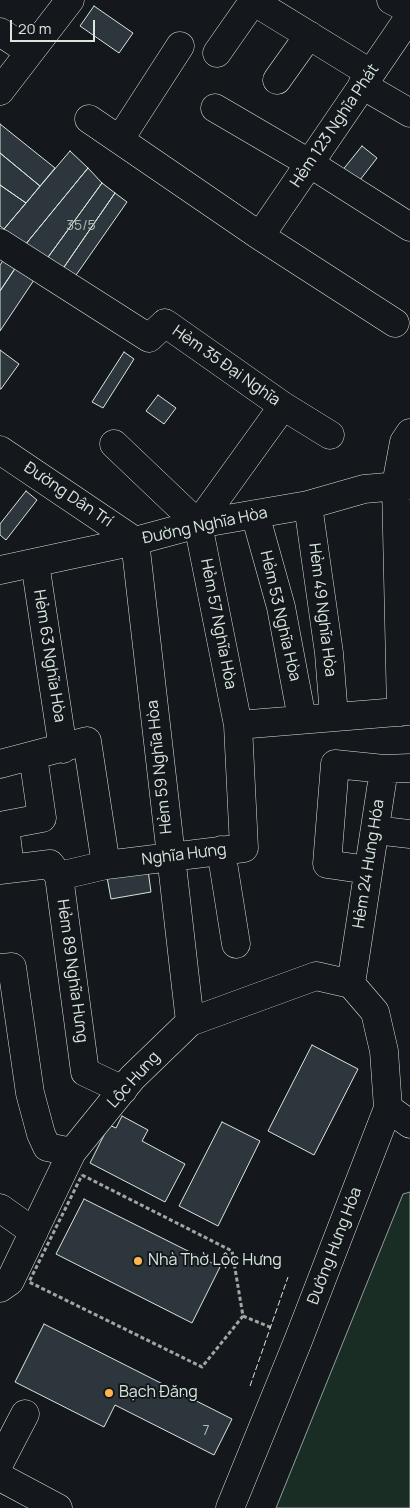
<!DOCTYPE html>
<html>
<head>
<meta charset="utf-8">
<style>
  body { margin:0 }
  #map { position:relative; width:410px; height:1508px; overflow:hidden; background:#14181c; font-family:Manrope,sans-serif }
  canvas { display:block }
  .scale { position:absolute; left:10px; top:20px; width:85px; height:22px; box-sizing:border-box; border:2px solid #d8e6dc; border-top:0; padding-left:6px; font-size:15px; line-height:18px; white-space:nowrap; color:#d8e6dc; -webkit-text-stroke:4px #14181c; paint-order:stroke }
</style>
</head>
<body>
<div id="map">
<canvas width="410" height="1508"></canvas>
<div class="scale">20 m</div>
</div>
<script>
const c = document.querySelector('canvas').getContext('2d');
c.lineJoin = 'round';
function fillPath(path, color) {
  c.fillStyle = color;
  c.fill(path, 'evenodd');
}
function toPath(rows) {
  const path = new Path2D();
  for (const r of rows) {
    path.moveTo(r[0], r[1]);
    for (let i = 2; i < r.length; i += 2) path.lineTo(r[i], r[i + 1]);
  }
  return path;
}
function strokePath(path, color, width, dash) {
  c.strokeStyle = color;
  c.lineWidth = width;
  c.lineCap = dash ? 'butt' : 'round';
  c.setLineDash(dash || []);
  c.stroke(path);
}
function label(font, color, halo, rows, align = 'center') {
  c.font = font + ' Manrope,sans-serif';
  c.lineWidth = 4;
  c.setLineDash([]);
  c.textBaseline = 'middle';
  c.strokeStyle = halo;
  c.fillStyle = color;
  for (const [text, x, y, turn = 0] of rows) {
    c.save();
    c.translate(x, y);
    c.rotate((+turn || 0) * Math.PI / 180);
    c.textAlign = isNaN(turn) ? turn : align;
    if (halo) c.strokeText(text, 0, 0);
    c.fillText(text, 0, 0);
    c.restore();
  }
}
const green = toPath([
  [410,1192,410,1508,276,1508,403,1194,410,1192]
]);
fillPath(green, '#1a2d24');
strokePath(green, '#939e99', 1);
const building = toPath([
  [94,6,133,33,119,53,80,26,94,6],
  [0,124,55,168,40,186,0,153,0,124],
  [362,146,377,158,353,189,337,177,362,146],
  [70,151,88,168,25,245,4,229,70,151],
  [0,153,40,186,26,203,0,185,0,153],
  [88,168,102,183,46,260,25,245,88,168],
  [102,183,115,193,62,270,46,260,102,183],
  [0,185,26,203,4,229,0,226,0,185],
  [115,193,127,202,74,278,62,270,115,193],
  [8,253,20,261,0,291,0,265,8,253],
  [20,261,38,274,0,331,0,291,20,261],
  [0,350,19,364,1,389,0,389,0,350],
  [124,352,134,359,103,408,92,402,124,352],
  [158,395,176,408,164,424,146,411,158,395],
  [26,491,37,500,6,540,0,535,0,524,26,491],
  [148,870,151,892,111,899,107,877,148,870],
  [312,1045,358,1069,314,1155,268,1131,312,1045],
  [122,1116,148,1130,142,1141,185,1164,165,1202,90,1163,109,1125,116,1128,122,1116],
  [222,1122,260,1141,218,1226,179,1206,222,1122],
  [84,1199,220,1267,192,1323,56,1254,84,1199],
  [44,1324,232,1419,214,1455,115,1405,104,1427,15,1382,44,1324]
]);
fillPath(building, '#2c363c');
strokePath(building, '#d8e6dc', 1);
const minor = toPath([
  [391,0,410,10],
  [253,1,370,73],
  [0,32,30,52],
  [217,53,254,0],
  [277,80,309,35],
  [362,85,410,113],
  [0,91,70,0],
  [215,108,309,163,410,227],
  [89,119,260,236,395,323],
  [120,139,180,46],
  [260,236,410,16],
  [0,243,149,338,165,323,283,406,330,435],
  [114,444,198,524],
  [0,450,135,541],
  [308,505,329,653,334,716],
  [255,514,281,607,302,719],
  [198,524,238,725],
  [198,524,283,406],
  [135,541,190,1022],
  [35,563,63,749],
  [0,570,135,541,198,524,308,505,364,489,410,485],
  [401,712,396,485,404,442,410,433],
  [0,764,87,741,106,865,244,848,238,725,410,711],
  [375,830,410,834],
  [221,850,236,944],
  [106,865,59,876,85,1072,123,1090],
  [10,868,5,825,42,818,33,756],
  [0,870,50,864,59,876],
  [368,870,327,864,335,764,384,769],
  [0,968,12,967,30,1093,41,1134,47,1147,72,1152],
  [351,984,384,769,410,768],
  [388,1108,410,1124],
  [0,1208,34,1232],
  [0,1288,10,1281,72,1152,132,1078,190,1022,316,976,351,984],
  [0,1462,25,1414],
  [0,1477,58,1508],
  [230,1508,298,1341,388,1108,384,1051,375,1012,351,984]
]);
strokePath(minor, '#d8e6dc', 29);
strokePath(toPath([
  [82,1175,232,1251,243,1316,202,1367,29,1282,82,1175],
  [243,1316,272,1328]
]), '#9da8a2', 3, [4, 2.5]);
strokePath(minor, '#14181c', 28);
strokePath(toPath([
  [250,1386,288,1277]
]), '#d8e6dc', 1, [6, 2.5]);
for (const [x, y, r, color] of [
  [138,1261,5,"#ffb74d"],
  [109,1393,5,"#ffb74d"]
]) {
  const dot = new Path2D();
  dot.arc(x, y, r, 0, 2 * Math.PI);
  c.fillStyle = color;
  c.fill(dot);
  strokePath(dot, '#14181c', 2);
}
label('14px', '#adbab4', null, [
  ["35/5",81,226],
  ["7",206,1431]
]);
label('16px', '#d8e6dc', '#14181c', [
  ["Hẻm 123 Nghĩa Phát",335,126,-56],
  ["Hẻm 35 Đại Nghĩa",226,366,35],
  ["Đường Dân Trí",68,495,34],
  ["Đường Nghĩa Hòa",205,526,-12],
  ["Hẻm 49 Nghĩa Hòa",322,610,83],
  ["Hẻm 53 Nghĩa Hòa",280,616,77],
  ["Hẻm 57 Nghĩa Hòa",218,624,79],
  ["Hẻm 63 Nghĩa Hòa",49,656,81],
  ["Hẻm 59 Nghĩa Hòa",160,767,-96],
  ["Nghĩa Hưng",184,855,-7],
  ["Hẻm 24 Hưng Hóa",369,864,-81],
  ["Hẻm 89 Nghĩa Hưng",72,971,82],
  ["Lộc Hưng",134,1080,-48],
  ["Đường Hưng Hóa",335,1246,-69]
]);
label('16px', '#d8e6dc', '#14181c', [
  ["Nhà Thờ Lộc Hưng",148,1261],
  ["Bạch Đăng",119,1393]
], 'left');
</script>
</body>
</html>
